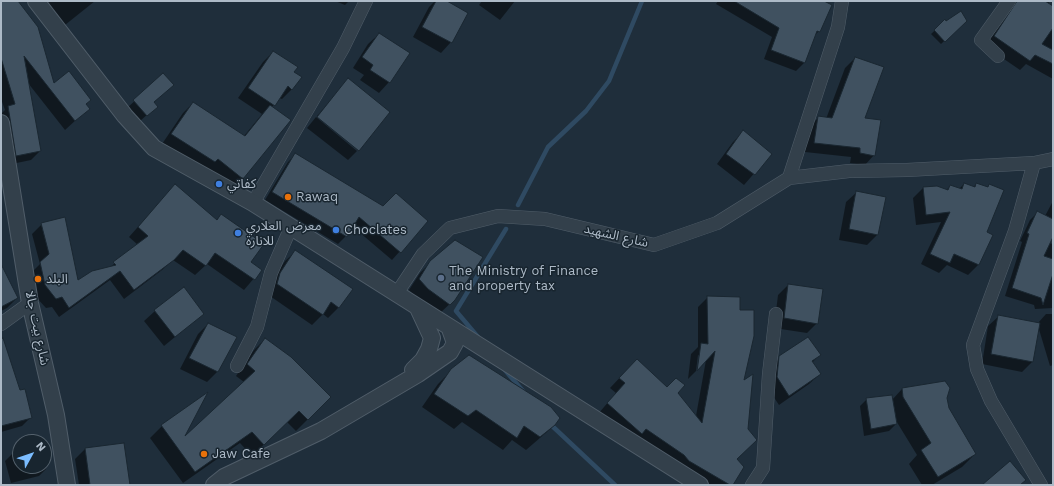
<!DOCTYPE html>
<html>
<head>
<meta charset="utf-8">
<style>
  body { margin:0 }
  #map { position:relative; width:1054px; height:486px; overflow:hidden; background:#1f2e3b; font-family:"Work Sans",sans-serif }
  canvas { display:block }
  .frame { position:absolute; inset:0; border:2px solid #adbac7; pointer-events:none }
  .north { position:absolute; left:12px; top:434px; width:40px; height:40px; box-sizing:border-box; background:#18252f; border:1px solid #54616c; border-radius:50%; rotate:50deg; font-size:11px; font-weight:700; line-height:16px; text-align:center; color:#adbac7 }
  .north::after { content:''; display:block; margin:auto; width:14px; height:18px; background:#7bbdff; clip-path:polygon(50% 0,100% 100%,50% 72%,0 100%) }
</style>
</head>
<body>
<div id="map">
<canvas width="1054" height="486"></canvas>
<div class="frame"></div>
<div class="north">N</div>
</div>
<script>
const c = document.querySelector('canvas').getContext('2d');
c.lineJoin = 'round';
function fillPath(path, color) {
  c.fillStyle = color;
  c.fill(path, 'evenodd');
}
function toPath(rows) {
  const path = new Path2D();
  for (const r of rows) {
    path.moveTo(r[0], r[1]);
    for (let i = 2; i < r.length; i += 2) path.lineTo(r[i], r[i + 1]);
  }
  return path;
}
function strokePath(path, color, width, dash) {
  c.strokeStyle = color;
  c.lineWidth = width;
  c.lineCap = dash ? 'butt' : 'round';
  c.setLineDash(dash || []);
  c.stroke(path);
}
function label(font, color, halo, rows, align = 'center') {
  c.font = font + ' "Work Sans","Noto Sans Arabic",sans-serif';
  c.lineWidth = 3;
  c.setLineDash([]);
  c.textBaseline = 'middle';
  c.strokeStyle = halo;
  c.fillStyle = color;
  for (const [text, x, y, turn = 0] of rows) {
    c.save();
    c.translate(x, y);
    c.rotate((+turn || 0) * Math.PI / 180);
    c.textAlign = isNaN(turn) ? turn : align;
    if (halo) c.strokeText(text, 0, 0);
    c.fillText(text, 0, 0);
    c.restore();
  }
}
fillPath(toPath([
  [1,1,17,1,53,85,85,105,88,109,65,130,28,83,40,151,31,160,7,165,1,130,1,114,5,110,1,99],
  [47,1,95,1,65,25],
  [335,1,349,1,345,5],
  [435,1,445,1,451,42,441,53,413,37,429,7],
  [482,1,515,1,500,20,479,5],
  [718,1,822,1,819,31,813,37,804,63,796,71,764,59,772,37,716,4],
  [1015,1,1050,1,1048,4,1053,7,1053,79,1026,64,1020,70,985,46],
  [966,20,941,44,931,34,945,21,946,22],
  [379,34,389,82,379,93,360,80,364,75,353,68,368,44],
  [273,52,292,72,292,89,282,99,279,98,272,107,289,121,232,189,162,144,183,113,193,103,244,136,262,114,238,98,263,62],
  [855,58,864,119,874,155,865,165,850,163,851,157,805,152,809,127,818,118,826,119,845,68],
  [163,75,173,85,153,103,149,113,139,122,127,108],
  [348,80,358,149,317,116],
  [316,117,357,151,348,160,307,128],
  [743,132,771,154,744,185,717,164,733,142],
  [295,155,383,207,427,221,392,260,352,226,346,236,338,244,265,200,288,162],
  [964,184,973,187,977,184,987,188,986,232,992,235,978,265,968,275,947,265,939,273,921,264,941,222,916,225,913,198,923,188,946,190,951,186,959,189],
  [175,185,216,220,221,216,250,262,261,270,244,290,207,264,195,275,173,260,162,270,124,299,110,280,59,317,52,307,46,308,35,296,31,273,40,264,32,234,42,224,78,282,109,268,138,245,129,237],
  [857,192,885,198,877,235,867,245,839,240,846,202],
  [1053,201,1053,235,1049,243,1053,244,1053,308,1035,309,1034,305,1005,296,1022,242,1020,241,1030,220,1038,212,1045,216],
  [296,251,351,289,338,308,328,318,323,314,312,325,267,294,270,284,285,261],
  [431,262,454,300,439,314,418,300,409,290,420,273],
  [1,266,17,298,7,308,1,311],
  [788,285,817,323,807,333,774,328,778,295],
  [708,297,742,382,736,459,732,485,703,485,598,414,616,393,610,388,627,370,676,393,696,416,706,360,698,355,696,371,688,379,691,354,698,347,698,307],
  [155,311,203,314,164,346,144,321],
  [1046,314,1053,314,1053,365,1050,366,1038,326,1032,362,1022,372,982,364,988,326,999,316,1038,323],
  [208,324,235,337,217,372,207,382,180,369,198,334],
  [265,339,330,397,296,431,287,422,252,456,240,443,183,483,150,438,162,426,205,395,182,440,244,382,236,376,254,350],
  [1,348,31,417,22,426,1,432],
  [819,355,812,363,820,374,809,384,779,405,767,387,769,368,780,357],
  [452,370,555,425,526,450,512,440,503,450,462,422,454,429,422,407,438,384],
  [902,389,946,397,948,409,975,454,962,467,932,485,922,485,909,464,917,455,895,419,896,424,889,431,864,436,860,406,867,399,892,400],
  [124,444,129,485,79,485,75,459,85,449],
  [20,452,20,466,44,466,44,463,46,469,39,476,11,483,5,461,12,454]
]), '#0007');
strokePath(toPath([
  [518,205,548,147,586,111,609,81,642,1],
  [478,337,456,311,506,229],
  [504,369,523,391],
  [549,423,615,485]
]), '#2f4a62', 4.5);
const building = toPath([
  [1,1,18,1,38,27,54,83,69,71,91,100,86,104,90,109,75,121,24,56,41,151,16,156,8,106,15,104,1,58,1,1],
  [436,1,447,1,468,13,452,43,422,27,436,1],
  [734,1,824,1,832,5,820,32,817,31,805,63,771,50,779,28,734,1],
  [1017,1,1045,1,1053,6,1053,28,1042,44,1053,50,1053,64,1035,55,1030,61,994,36,1017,1],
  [961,11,967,21,945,42,934,30,945,19,946,21,961,11],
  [379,33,410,53,390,83,370,70,373,65,362,57,379,33],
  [273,51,298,67,294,72,302,77,292,90,288,86,275,106,248,88,273,51],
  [855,57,884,67,865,118,881,120,875,156,860,153,860,148,814,143,818,116,832,118,855,57],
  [163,73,174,85,154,102,158,107,147,116,133,100,163,73],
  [348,78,390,112,359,151,317,117,348,78],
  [193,102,245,136,270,105,291,120,243,179,218,159,215,162,171,134,193,102],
  [743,130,772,154,755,175,726,154,743,130],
  [295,153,383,206,396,193,428,221,401,253,359,217,347,237,272,192,295,153],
  [964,183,975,187,976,183,988,187,989,184,1004,190,987,232,993,235,979,265,954,254,950,263,930,254,950,212,926,215,923,187,937,186,948,190,950,185,962,189,964,183],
  [175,184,217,220,221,214,264,244,251,262,262,270,255,280,215,253,206,266,183,250,174,260,134,290,120,271,69,308,62,297,56,299,45,285,40,262,49,254,41,223,65,217,78,280,92,271,116,265,113,262,148,236,138,227,175,184],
  [856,191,886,197,878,235,849,229,856,191],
  [1037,211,1053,219,1053,237,1044,256,1053,259,1053,274,1043,305,1041,298,1012,288,1029,234,1027,233,1037,211],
  [455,240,483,257,455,300,450,305,428,289,419,279,430,261,455,240],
  [295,250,353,289,339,308,331,302,323,315,277,284,280,273,295,250],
  [1,264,18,298,1,307,1,264],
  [788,284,823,289,818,324,784,318,788,284],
  [184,287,204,314,175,337,154,310,184,287],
  [707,296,740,297,740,310,754,310,754,336,744,380,753,374,748,429,757,440,737,459,744,467,733,485,730,485,689,461,684,455,646,429,642,434,607,403,625,383,619,378,637,359,667,387,676,378,685,385,678,393,702,423,715,351,697,371,701,343,708,344,707,296],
  [998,315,1040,323,1033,362,991,354,998,315],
  [208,323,237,337,218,372,189,358,208,323],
  [808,337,821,355,812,361,821,374,789,396,777,377,779,356,808,337],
  [3,338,20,390,25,389,32,418,1,426,1,339,3,338],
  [265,338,291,357,331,397,308,420,299,411,264,445,252,432,195,472,161,425,208,392,185,436,255,371,247,364,265,338],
  [469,355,551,407,560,418,555,425,540,437,524,426,517,438,476,410,468,416,434,394,451,369,469,355],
  [945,381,950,388,947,398,949,408,976,454,938,477,921,450,931,443,903,397,902,388,945,381],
  [892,395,897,424,871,429,866,398,892,395],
  [124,443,130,485,90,485,85,448,124,443],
  [1010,461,1026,480,1020,485,982,485,1010,461]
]);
fillPath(building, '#405160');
strokePath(building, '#1a2731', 1);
const minor = toPath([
  [998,56,981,40,1009,1],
  [1034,163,1015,231,973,345,977,369,991,401,1041,485],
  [789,178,849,171,907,170,1034,163,1053,159],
  [253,203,343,48,366,1],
  [397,293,423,254,450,228,498,216,545,219,654,245,717,223,789,178,838,27,842,1],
  [1,324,30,303],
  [237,366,257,327,271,273,291,227],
  [752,485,763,468,769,374,776,314]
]);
const tertiary = toPath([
  [36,1,125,116,154,148,253,203,700,485],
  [1,123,30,303,56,415,67,485],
  [413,370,423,360,429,349,432,338,418,308],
  [214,485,224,477,321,431,418,374,450,352,455,343,450,329]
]);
strokePath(minor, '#505d69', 14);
strokePath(tertiary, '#505d69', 18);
strokePath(minor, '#33404b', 13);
strokePath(tertiary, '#33404b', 16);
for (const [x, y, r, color] of [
  [219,184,4,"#3f7fe0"],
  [288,197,4,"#e8710a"],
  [336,230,4,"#3f7fe0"],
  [238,233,4,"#3f7fe0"],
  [441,278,4,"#5c6f8a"],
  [38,279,4,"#e8710a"],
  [204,454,4,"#e8710a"]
]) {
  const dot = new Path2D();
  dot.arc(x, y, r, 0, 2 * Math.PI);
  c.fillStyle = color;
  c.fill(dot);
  strokePath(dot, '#18252f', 1.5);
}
label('13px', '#adbac7', '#18252f', [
  ["كفاتي",227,184],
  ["Rawaq",296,197],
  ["معرض العلاري",246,226],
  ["للانارة",246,241],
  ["Choclates",344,230],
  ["The Ministry of Finance",449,271],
  ["and property tax",449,286],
  ["البلد",46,279],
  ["Jaw Cafe",212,454]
], 'left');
label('13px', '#adbac7', '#18252f', [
  ["شارع الشهيد",616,236,13],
  ["شارع بيت جالا",37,328,78]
]);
</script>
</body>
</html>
